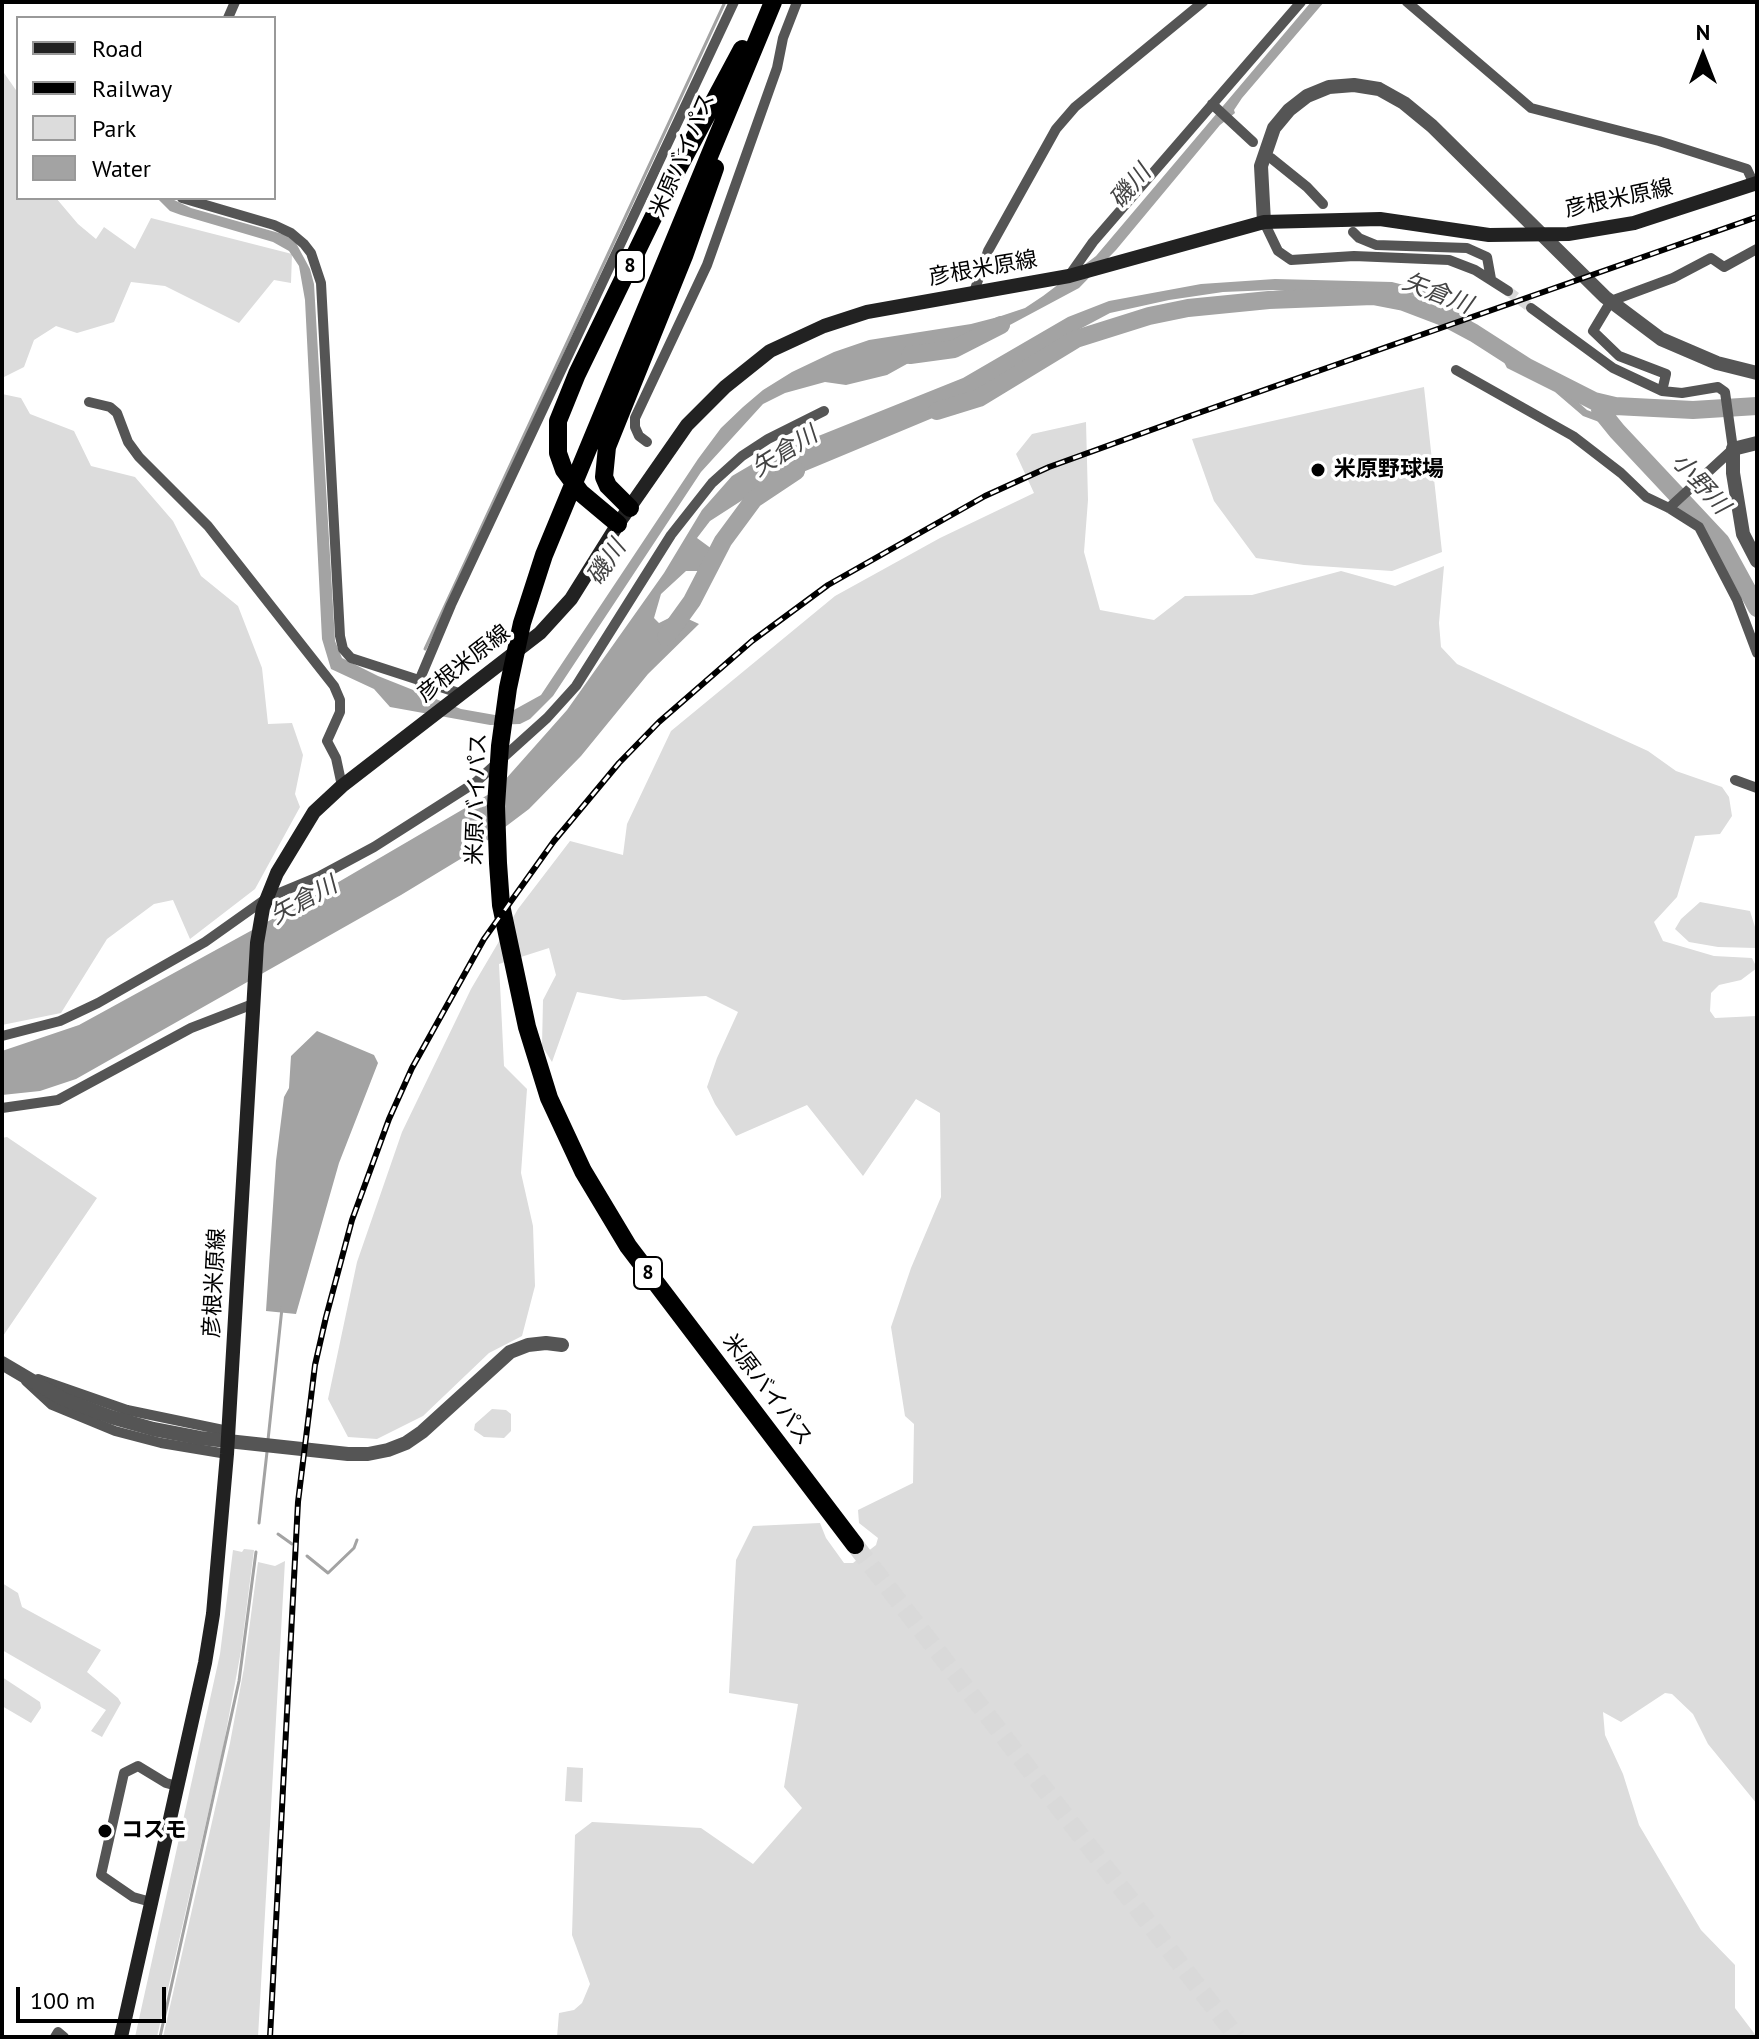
<!DOCTYPE html>
<html>
<head>
<meta charset="utf-8">
<style>
  body { margin:0 }
  #map { position:relative; width:1759px; height:2039px; overflow:hidden; background:#fff; font-family:"PT Sans",sans-serif }
  canvas { display:block }
  .frame { position:absolute; inset:0; border:4px solid #000; pointer-events:none }
  .legend { position:absolute; left:16px; top:16px; width:260px; height:184px; box-sizing:border-box; background:#fff; border:2px solid #999; margin:0; padding:10px 14px; list-style:none; font-size:24px; color:#000 }
  .legend li { display:flex; align-items:center; gap:16px; height:40px }
  .legend b { width:40px; border:2px solid #999 }
  .north { position:absolute; left:1663px; top:16px; width:80px; height:80px; -webkit-text-stroke:6px #fff; paint-order:stroke; rotate:0deg; font-size:22px; font-weight:700; line-height:32px; text-align:center; color:#000 }
  .north::after { content:''; display:block; margin:auto; width:28px; height:36px; background:#000; clip-path:polygon(50% 0,100% 100%,50% 72%,0 100%) }
  .scale { position:absolute; left:16px; top:1987px; width:150px; height:36px; box-sizing:border-box; border:4px solid #000; border-top:0; padding-left:10px; font-size:24px; line-height:28px; white-space:nowrap; color:#000; -webkit-text-stroke:6px #fff; paint-order:stroke }
</style>
</head>
<body>
<div id="map">
<canvas width="1759" height="2039"></canvas>
<div class="frame"></div>
<ul class="legend">
<li><b style="height:10px;background:#222"></b>Road</li>
<li><b style="height:10px;background:#000"></b>Railway</li>
<li><b style="height:22px;background:#dcdcdc"></b>Park</li>
<li><b style="height:22px;background:#a3a3a3"></b>Water</li>
</ul>
<div class="north">N</div>
<div class="scale">100 m</div>
</div>
<script>
const c = document.querySelector('canvas').getContext('2d');
c.lineJoin = 'round';
function fillPath(path, color) {
  c.fillStyle = color;
  c.fill(path, 'evenodd');
}
function toPath(rows) {
  const path = new Path2D();
  for (const r of rows) {
    path.moveTo(r[0], r[1]);
    for (let i = 2; i < r.length; i += 2) path.lineTo(r[i], r[i + 1]);
  }
  return path;
}
function strokePath(path, color, width, dash) {
  c.strokeStyle = color;
  c.lineWidth = width;
  c.lineCap = dash ? 'butt' : 'round';
  c.setLineDash(dash || []);
  c.stroke(path);
}
function label(font, color, halo, rows, align = 'center') {
  c.font = font + ' "PT Sans","Noto Sans JP",sans-serif';
  c.lineWidth = 7;
  c.setLineDash([]);
  c.textBaseline = 'middle';
  c.strokeStyle = halo;
  c.fillStyle = color;
  for (const [text, x, y, turn = 0] of rows) {
    c.save();
    c.translate(x, y);
    c.rotate((+turn || 0) * Math.PI / 180);
    c.textAlign = isNaN(turn) ? turn : align;
    if (halo) c.strokeText(text, 0, 0);
    c.fillText(text, 0, 0);
    c.restore();
  }
}
fillPath(toPath([
  [2,70,18,93,18,198,56,198,78,224,96,239,104,227,135,249,151,218,292,254,291,283,274,280,239,323,165,286,131,282,114,322,77,333,56,326,34,340,24,367,2,378],
  [1424,387,1442,552,1392,571,1304,565,1256,558,1214,501,1192,439],
  [2,394,21,398,30,414,74,431,91,466,135,477,173,521,201,576,238,606,262,668,268,724,292,723,303,755,295,794,300,807,255,889,190,939,173,900,154,904,107,939,61,1013,2,1025],
  [1086,422,1088,500,1084,552,1100,610,1154,620,1185,596,1252,595,1341,571,1395,586,1444,566,1439,623,1441,647,1457,664,1648,751,1676,771,1722,787,1729,797,1732,816,1720,834,1695,836,1677,897,1654,922,1663,941,1714,956,1752,958,1757,968,1741,980,1719,985,1711,993,1710,1011,1715,1018,1757,1016,1757,1804,1708,1744,1693,1714,1672,1694,1665,1693,1621,1722,1603,1712,1605,1735,1623,1774,1639,1825,1701,1930,1735,1965,1735,2008,1757,2037,557,2037,559,2013,574,2010,582,2003,590,1984,572,1935,575,1835,592,1822,701,1828,753,1864,802,1808,784,1787,798,1704,729,1693,736,1560,753,1526,820,1523,826,1538,844,1563,853,1563,876,1545,878,1538,859,1523,858,1510,913,1483,914,1424,905,1416,891,1327,911,1268,941,1197,940,1113,916,1099,863,1176,807,1105,736,1136,715,1104,707,1087,717,1058,738,1012,706,996,623,1000,577,992,552,1062,542,1046,543,1000,556,975,549,948,499,964,504,1066,527,1089,521,1173,533,1226,535,1286,522,1336,489,1353,423,1416,377,1439,348,1437,328,1399,357,1262,402,1132,471,989,518,909,570,841,623,855,627,824,671,731,835,596,940,538,1034,493,1016,454,1032,434],
  [1700,902,1750,911,1755,927,1756,948,1718,947,1689,942,1675,929,1681,919],
  [7,1137,97,1198,3,1336,2,1138],
  [492,1409,506,1410,511,1414,511,1431,504,1438,484,1437,474,1430,475,1424],
  [244,1549,254,1550,241,1651,223,1748,157,2037,135,2037,220,1654,233,1550,242,1552],
  [285,1561,258,2037,163,2037,230,1743,244,1668,258,1562,275,1566],
  [2,1583,18,1593,22,1607,101,1650,87,1672,118,1698,121,1703,102,1737,91,1731,106,1710,2,1650],
  [2,1677,40,1702,41,1708,31,1723,2,1706],
  [567,1767,583,1768,582,1802,565,1801]
]), '#dcdcdc');
fillPath(toPath([
  [1311,2,1324,2,1242,98,1234,110,1235,113,1220,125,1116,250,1079,288,1008,326,923,355,887,375,846,385,825,382,785,393,763,404,701,472,553,696,530,719,520,724,490,725,390,707,374,689,331,669,322,639,305,300,299,266,289,251,273,242,181,215,170,211,157,198,170,198,191,208,286,235,296,243,310,269,314,284,335,641,342,658,378,676,461,709,495,715,512,711,541,695,698,459,721,428,743,407,763,390,792,372,834,352,869,340,971,324,998,317,1025,308,1043,296,1096,256],
  [1275,279,1392,282,1435,293,1509,351,1518,364,1560,386,1587,410,1616,421,1618,429,1583,416,1555,392,1507,368,1502,358,1489,351,1482,340,1436,311,1430,298,1391,293,1331,289,1309,293,1273,290,1223,292,1169,300,1110,313,1063,338,988,390,935,417,755,492,710,521,697,538,712,549,718,566,710,575,699,571,686,571,661,594,654,618,659,623,671,617,684,617,699,624,648,674,581,756,529,809,472,852,401,895,76,1079,40,1091,2,1095,2,1051,79,1025,318,894,496,790,567,710,664,573,702,510,732,476,761,459,963,378,1068,317,1109,301,1201,284],
  [317,1031,374,1055,378,1063,339,1163,296,1314,266,1311,276,1161,284,1097,289,1088,291,1056]
]), '#a3a3a3');
strokePath(toPath([
  [425,649,725,2],
  [268,1440,282,1308],
  [259,1523,267,1452],
  [278,1534,292,1544],
  [307,1556,328,1573,354,1548,357,1540],
  [160,2037,239,1681,256,1552]
]), '#a3a3a3', 3);
strokePath(toPath([
  [910,355,954,349,1001,325],
  [1600,410,1617,431,1721,542,1757,608],
  [937,411,979,398,1076,339,1149,316,1188,308,1269,300,1373,296,1404,302,1446,318,1474,333,1527,367,1594,401,1615,406,1693,410,1757,406],
  [666,637,692,601,723,541,754,499,796,471]
]), '#a3a3a3', 18);
strokePath(toPath([
  [1508,291,1531,308]
]), '#d9d9d9', 10, [10, 5]);
strokePath(toPath([
  [855,1545,1237,2037]
]), '#d9d9d9', 18, [18, 9]);
strokePath(toPath([
  [1407,2,1531,108,1659,141,1747,169,1754,184],
  [228,18,235,2],
  [1212,104,1253,142],
  [1271,158,1307,187,1323,204],
  [182,198,274,225,291,233,304,244,311,253,321,283,340,636,343,649,351,658,462,694],
  [1264,222,1278,251,1291,260,1354,256,1449,260,1475,270,1508,291],
  [1353,232,1359,238,1376,245,1467,248,1487,257,1491,279],
  [1069,276,1093,242,1301,2],
  [974,292,988,251,1056,129,1075,107,1203,2],
  [1531,308,1613,368,1662,391,1682,393,1718,387,1725,392,1733,449,1669,508],
  [1456,370,1573,436,1621,473,1646,497,1669,508,1699,527,1737,600,1757,653],
  [1662,391,1666,374,1619,356,1593,331,1611,301,1673,278,1711,258,1724,267,1757,249],
  [89,402,110,407,117,413,128,442,139,457,208,526,334,686,340,700,340,712,327,741,336,758,342,786],
  [647,442,639,436,635,427,635,418,707,265,777,68,783,38,797,2],
  [419,681,451,605,734,2],
  [1735,780,1757,788],
  [2,1036,60,1021,98,1003,205,942,267,898,320,876,374,847,476,782,547,718,576,686,671,535,712,483,742,456,768,439,824,411],
  [2,1108,58,1100,191,1028,253,1004],
  [38,1379,127,1410,228,1431],
  [26,1381,52,1405,115,1431,161,1443,227,1454],
  [151,1902,133,1897,101,1875,124,1773,138,1766,166,1783,177,1786],
  [55,2037,58,2032,64,2037]
]), '#555', 10);
strokePath(toPath([
  [1264,222,1261,166,1274,128,1289,110,1307,96,1329,87,1354,85,1379,89,1404,103,1432,126,1605,297,1661,339,1717,363,1757,373],
  [1757,443,1733,449,1733,473,1743,534,1757,561],
  [2,1363,63,1399,111,1417,153,1429,200,1438,348,1454,368,1454,388,1450,406,1443,422,1432,510,1352,528,1345,546,1343,562,1345]
]), '#555', 14);
strokePath(toPath([
  [121,2037,205,1663,213,1614,227,1454,257,943,263,908,277,873,314,812,342,786,540,633,571,599,618,524,687,425,725,387,770,351,824,326,867,312,1069,276,1264,222,1380,219,1489,235,1568,234,1634,223,1757,183]
]), '#222', 14);
strokePath(toPath([
  [773,2,544,555,522,623,508,688,500,746,496,806,498,863,501,905,527,1027,549,1098,583,1171,628,1246,855,1545],
  [630,508,608,486,604,477,607,447,684,256,715,168],
  [618,524,581,493,564,470,558,453,558,421,577,374,667,189,742,49]
]), '#000', 18);
const rail = toPath([
  [270,2037,298,1502,315,1365,326,1317,352,1220,389,1119,412,1068,484,939,554,841,619,763,659,722,752,641,828,585,985,496,1049,467,1187,417,1757,217]
]);
strokePath(rail, '#000', 6);
strokePath(rail, '#fff', 3, [9]);
for (const [x, y, r, color] of [
  [1318,470,8,"#000"],
  [105,1831,8,"#000"]
]) {
  const dot = new Path2D();
  dot.arc(x, y, r, 0, 2 * Math.PI);
  c.fillStyle = color;
  c.fill(dot);
  strokePath(dot, '#fff', 3);
}
for (const [x, y, w] of [
  [630,266,28],
  [648,1273,28]
]) {
  const box = new Path2D();
  box.roundRect(x - w / 2, y - 16, w, 32, 6);
  c.fillStyle = '#fff';
  c.fill(box);
  strokePath(box, '#000', 2);
}
label('bold 20px', '#000', null, [
  ["8",630,266],
  ["8",648,1273]
]);
label('22px', '#000', '#fff', [
  ["米原バイパス",683,155,-67],
  ["彦根米原線",1619,199,-12],
  ["彦根米原線",983,269,-10],
  ["彦根米原線",464,664,-38],
  ["米原バイパス",477,799,-88],
  ["彦根米原線",215,1283,-87],
  ["米原バイパス",767,1390,53]
]);
label('bold 22px', '#000', '#fff', [
  ["米原野球場",1334,470],
  ["コスモ",121,1831]
], 'left');
label('italic 24px', '#444', '#fff', [
  ["磯川",1131,187,-50],
  ["矢倉川",1437,294,21],
  ["矢倉川",785,452,-32],
  ["小野川",1700,484,48],
  ["磯川",607,563,-56],
  ["矢倉川",304,901,-29]
]);
</script>
</body>
</html>
